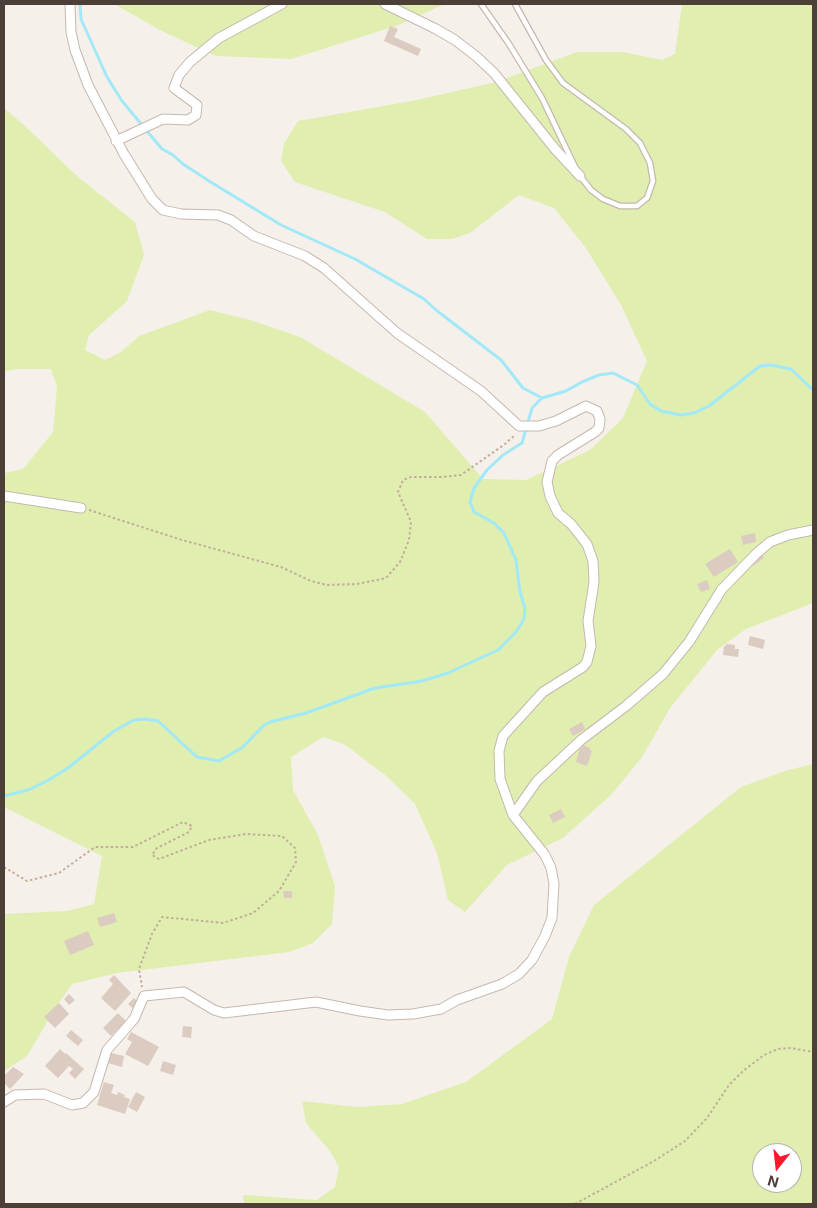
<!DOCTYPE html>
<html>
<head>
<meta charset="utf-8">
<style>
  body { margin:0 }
  #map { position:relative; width:817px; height:1208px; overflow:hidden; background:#f6f0ea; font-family:Inter,sans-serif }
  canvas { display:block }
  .frame { position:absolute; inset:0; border:5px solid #4b3f37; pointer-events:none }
  .north { position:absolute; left:752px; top:1143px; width:50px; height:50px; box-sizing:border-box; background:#fff; border:1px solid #b7b2af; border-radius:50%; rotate:196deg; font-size:14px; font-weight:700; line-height:20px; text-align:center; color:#4b3f37 }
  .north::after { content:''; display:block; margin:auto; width:18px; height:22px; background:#ff182c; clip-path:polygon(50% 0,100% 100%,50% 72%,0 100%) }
</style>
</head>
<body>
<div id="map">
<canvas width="817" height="1208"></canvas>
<div class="frame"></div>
<div class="north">N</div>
</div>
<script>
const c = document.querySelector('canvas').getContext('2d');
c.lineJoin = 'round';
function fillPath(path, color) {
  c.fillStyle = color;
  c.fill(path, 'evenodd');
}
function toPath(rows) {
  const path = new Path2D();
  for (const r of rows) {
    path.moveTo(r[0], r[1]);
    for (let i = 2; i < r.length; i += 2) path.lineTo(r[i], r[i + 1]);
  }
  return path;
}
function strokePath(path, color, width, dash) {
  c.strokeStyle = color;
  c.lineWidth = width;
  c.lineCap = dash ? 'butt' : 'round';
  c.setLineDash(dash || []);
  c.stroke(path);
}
fillPath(toPath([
  [114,4,445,4,396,26,291,59,216,56,162,31],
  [682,4,813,4,813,603,746,629,717,650,670,708,642,757,612,794,563,838,507,865,465,912,448,900,437,853,415,804,385,775,344,744,323,737,291,757,293,790,318,835,335,886,332,924,313,943,289,952,117,973,72,984,56,1007,27,1056,4,1071,4,914,67,911,94,904,102,856,4,807,4,473,23,469,53,432,57,387,51,369,19,369,4,371,4,108,26,127,78,177,135,222,144,255,127,301,89,335,85,350,105,360,121,352,139,336,210,310,250,320,300,337,425,412,483,479,526,480,590,450,623,418,647,361,621,305,586,248,554,208,519,195,470,233,452,239,427,239,385,212,295,182,281,161,284,144,298,121,417,100,496,82,577,52,623,52,662,60,675,54],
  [813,764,813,1204,244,1204,243,1195,317,1200,335,1187,339,1167,330,1151,306,1123,302,1101,357,1107,402,1104,466,1082,552,1019,569,957,594,905,741,787,785,771],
  [762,1153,792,1153,792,1183,762,1183]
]), '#e0eeb0');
strokePath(toPath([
  [80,4,81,19,107,77,122,101,162,149,173,155,183,164,209,181,281,225,355,259,424,299,436,310,501,360,523,388,542,398],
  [4,796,28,790,47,781,68,768,114,731,134,720,146,719,158,721,197,757,219,761,243,747,263,726,270,722,306,713,375,688,422,681,448,673,498,650,516,632,524,619,525,608,520,592,516,560,504,533,494,523,474,512,470,502,474,488,487,470,503,455,522,443,532,408,542,398,566,391,582,382,599,375,613,373,637,385,650,404,661,411,681,415,694,413,709,406,760,366,771,365,791,369,813,390]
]), '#a2e9f8', 3);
fillPath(toPath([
  [390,26,398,29,394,37,421,49,418,56,384,41],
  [755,533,756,542,743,545,741,536],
  [730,549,738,562,714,577,705,564],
  [758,550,764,558,753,566,747,558],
  [707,580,710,589,701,592,697,584],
  [750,636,765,640,763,649,748,645],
  [726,644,735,645,735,649,739,649,738,657,723,655,724,646,726,646],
  [582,722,585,729,573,736,569,729],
  [583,745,590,748,590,750,592,751,587,766,576,762,580,747,582,748],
  [561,809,565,817,553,823,549,815],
  [283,891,292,891,292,898,284,898],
  [114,913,117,922,100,927,97,918],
  [88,931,94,945,70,955,64,941],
  [114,975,131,993,115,1011,101,998,113,984,109,980],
  [69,994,75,1000,69,1005,64,999],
  [134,998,138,1002,132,1008,128,1004],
  [59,1003,69,1014,55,1028,44,1017],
  [118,1013,126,1021,111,1036,103,1028],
  [183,1026,192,1027,191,1038,182,1037],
  [71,1030,83,1040,78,1046,66,1036],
  [131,1032,159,1047,148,1066,125,1054,132,1042,127,1039],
  [60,1049,65,1054,66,1053,84,1069,75,1079,69,1073,73,1069,69,1066,58,1078,45,1066],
  [111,1053,124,1056,122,1067,108,1063],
  [163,1061,176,1065,173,1075,160,1071],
  [13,1067,24,1074,10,1089,4,1083,4,1076],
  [104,1082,114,1085,111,1093,117,1095,118,1092,125,1095,124,1097,130,1099,125,1114,97,1105],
  [136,1092,145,1097,137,1112,128,1107]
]), '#dccbc1');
const service = toPath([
  [481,4,509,44,542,98,575,167],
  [515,4,546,60,563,83,626,129,640,143,650,163,653,181,647,198,637,206,620,206,603,199,591,190,580,176]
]);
const minor = toPath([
  [385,4,436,29,455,40,477,57,494,73,555,149,580,176],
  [116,141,163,119,188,120,196,115,197,105,174,88,179,75,190,62,219,38,282,4],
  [4,496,81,508],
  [513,815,537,781,581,740,626,706,663,674,689,642,722,589,757,553,770,542,788,535,813,530],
  [4,1102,15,1095,44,1094,72,1105,83,1103,94,1092,107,1050,134,1019,144,996,184,992,214,1010,224,1013,316,1002,360,1011,388,1015,413,1014,441,1009,457,1000,502,984,519,974,532,960,545,936,552,918,554,884,551,868,545,855,513,815,500,779,499,751,503,736,543,692,583,667,587,662,591,646,588,621,594,582,593,561,587,544,571,524,558,513,550,496,547,482,552,461,558,455,595,432,599,428,600,419,597,411,586,406,556,421,539,426,519,426,481,391,397,333,324,268,305,256,254,236,231,220,218,215,181,214,163,210,152,199,124,154,88,85,75,50,71,32,70,4]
]);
strokePath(service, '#c6b8ae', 7);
strokePath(minor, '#c6b8ae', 11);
strokePath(toPath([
  [89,510,182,540,281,567,311,581,327,585,357,584,386,578,400,562,409,540,411,522,398,492,403,480,411,477,442,477,461,475,505,444,515,435],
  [4,867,27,881,59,873,95,847,133,847,183,822,192,826,189,832,157,848,152,855,159,859,209,840,246,834,282,836,295,848,296,862,279,891,253,913,223,923,162,917,152,934,139,969,142,987],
  [575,1204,654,1161,685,1141,707,1118,729,1085,743,1071,764,1055,778,1049,791,1048,813,1052]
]), '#c6ad9b', 2, [2.5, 2.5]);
strokePath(service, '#fff', 4.5);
strokePath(minor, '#fff', 9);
</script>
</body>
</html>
